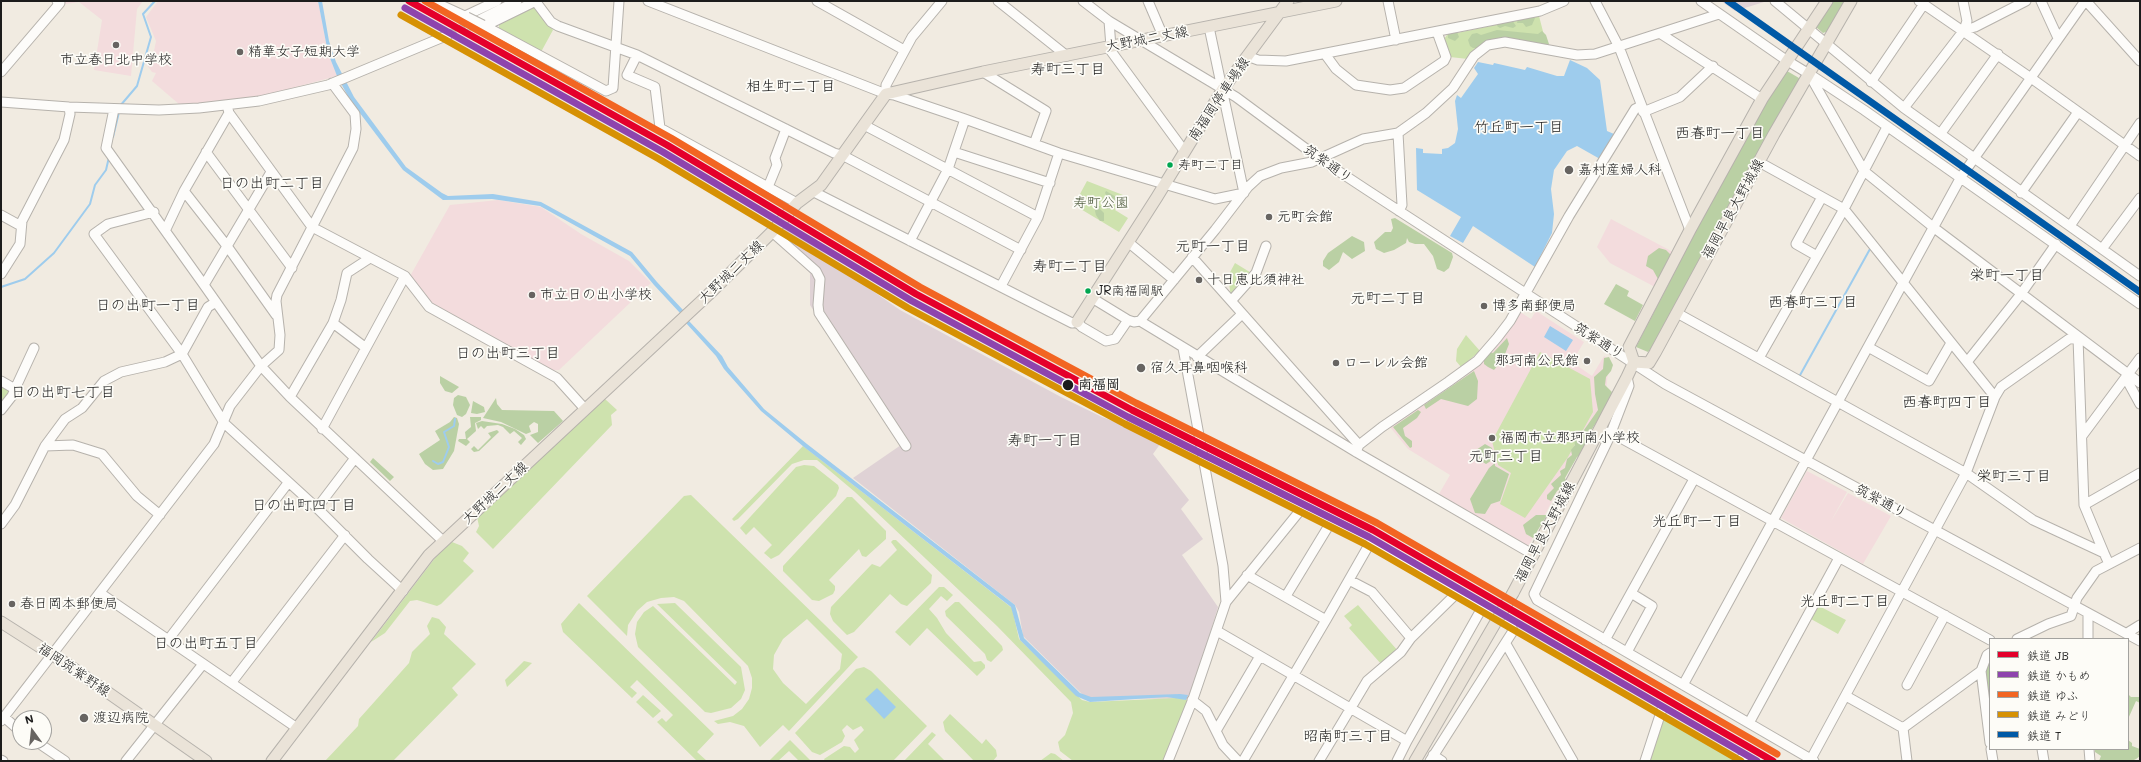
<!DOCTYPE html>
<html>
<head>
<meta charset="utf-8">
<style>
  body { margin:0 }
  #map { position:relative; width:2141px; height:762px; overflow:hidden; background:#f1ebe1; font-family:Mali,"Klee One",sans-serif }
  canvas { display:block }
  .frame { position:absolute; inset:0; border:2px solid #1c1c1c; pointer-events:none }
  .legend { position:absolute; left:1989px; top:638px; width:140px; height:112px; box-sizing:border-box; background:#fdfcf7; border:1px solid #a3a29f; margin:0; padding:5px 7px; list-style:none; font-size:12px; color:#1c1c1c }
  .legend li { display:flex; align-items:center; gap:8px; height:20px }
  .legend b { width:20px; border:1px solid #a3a29f }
  .north { position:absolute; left:12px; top:710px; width:40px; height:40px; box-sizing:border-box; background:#fdfcf7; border:1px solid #a3a29f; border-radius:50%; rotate:345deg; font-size:11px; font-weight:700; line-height:16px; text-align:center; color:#1c1c1c }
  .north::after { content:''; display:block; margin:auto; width:14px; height:18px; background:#676461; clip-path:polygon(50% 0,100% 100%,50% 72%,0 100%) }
</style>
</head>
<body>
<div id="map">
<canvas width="2141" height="762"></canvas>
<div class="frame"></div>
<ul class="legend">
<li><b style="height:5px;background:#e4002b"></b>鉄道 JB</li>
<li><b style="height:5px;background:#8e44ad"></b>鉄道 かもめ</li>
<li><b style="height:5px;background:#f26522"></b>鉄道 ゆふ</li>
<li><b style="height:5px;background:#d69104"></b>鉄道 みどり</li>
<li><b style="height:5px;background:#0059a6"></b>鉄道 T</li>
</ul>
<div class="north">N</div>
</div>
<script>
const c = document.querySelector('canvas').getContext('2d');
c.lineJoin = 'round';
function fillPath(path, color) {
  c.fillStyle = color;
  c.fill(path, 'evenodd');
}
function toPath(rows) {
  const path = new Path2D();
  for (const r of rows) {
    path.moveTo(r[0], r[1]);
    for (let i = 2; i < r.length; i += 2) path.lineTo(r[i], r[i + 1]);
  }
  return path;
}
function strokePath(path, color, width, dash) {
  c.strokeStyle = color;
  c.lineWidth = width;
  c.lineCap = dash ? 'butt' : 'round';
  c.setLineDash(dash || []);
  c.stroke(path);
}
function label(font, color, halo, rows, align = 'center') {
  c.font = font + ' Mali,"Klee One",sans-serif';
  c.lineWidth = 3.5;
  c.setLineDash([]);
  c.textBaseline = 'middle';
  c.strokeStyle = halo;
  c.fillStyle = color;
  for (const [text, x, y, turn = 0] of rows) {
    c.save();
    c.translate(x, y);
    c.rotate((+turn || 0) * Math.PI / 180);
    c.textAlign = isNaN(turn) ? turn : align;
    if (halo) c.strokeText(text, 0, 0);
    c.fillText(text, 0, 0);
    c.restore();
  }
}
fillPath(toPath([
  [62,1,143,1,137,9,131,76,94,70,102,20,79,2,66,4],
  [158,1,318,1,328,53,337,76,255,98,180,105,152,81,156,73,152,72,146,64,154,51,156,41,146,17],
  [498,200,541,207,581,234,629,261,651,283,559,370,549,370,433,306,409,278,450,205],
  [1611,219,1673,252,1655,287,1610,263,1597,247],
  [1536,311,1584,342,1572,362,1592,376,1604,356,1609,359,1606,393,1603,404,1529,545,1525,546,1439,494,1450,475,1408,449,1390,427,1451,387,1479,365,1501,341,1520,312,1531,319],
  [1807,471,1847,492,1830,523,1848,493,1891,516,1863,564,1781,518]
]), '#f3dcdd');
fillPath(toPath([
  [1721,1,1764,1,1764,2,1735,11],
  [786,222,860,282,900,310,1061,397,1102,417,1163,440,1153,454,1189,500,1181,509,1203,539,1182,555,1218,607,1190,699,1086,698,1023,636,1019,612,1015,605,853,478,901,445,810,305,810,273,772,237]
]), '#dfd2d5');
fillPath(toPath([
  [534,6,553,30,541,52,499,30,499,22],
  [1539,16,1547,47,1504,38,1468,59,1450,57,1444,39,1447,35],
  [1087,181,1123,195,1115,210,1128,218,1119,232,1074,205],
  [1235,263,1253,274,1231,297,1228,276],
  [1466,335,1480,351,1461,367,1456,361,1457,349],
  [1540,352,1590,379,1593,412,1568,457,1525,518,1500,504,1511,473,1498,465,1492,441],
  [1,384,10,389,12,395,1,408],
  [605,399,617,410,611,415,612,425,493,549,476,532,479,526,477,517],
  [803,446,1012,608,1019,639,1082,700,1090,702,1177,698,1188,700,1165,761,1073,761,1060,751,1058,742,1065,735,1073,713,1071,702,997,626,855,492,817,460,804,460,792,464,738,519,734,521,732,519],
  [804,465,814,466,838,485,839,488,836,496,779,555,771,559,764,553,772,545,754,527,746,535,740,528,796,467],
  [691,495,858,657,789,731,783,725,760,747,744,726,730,722,718,724,714,721,733,716,742,709,749,699,752,688,752,678,748,666,684,601,674,597,661,598,647,602,637,611,628,625,627,636,587,596,684,496],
  [807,619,842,654,840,669,806,704,783,683,773,669,774,655,783,639],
  [847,497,852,497,886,531,886,539,866,557,862,556,859,549,829,580,835,586,835,590,833,594,819,601,812,600,783,571,783,566],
  [893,540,896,540,932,575,931,583,907,606,901,604,890,594,854,632,847,635,833,621,830,614,831,607,870,566,872,564,880,567,897,550,891,542],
  [452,542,462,546,469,553,463,561,474,571,441,604,437,606,417,600,410,601,385,633,371,642,438,554],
  [939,587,944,587,953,595,947,601,941,596,929,609,937,618,946,633,974,662,981,661,985,665,985,668,977,676,927,628,910,646,895,632],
  [955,602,959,602,1002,646,1003,650,991,662,987,660,985,654,946,616,945,611],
  [579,603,714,734,697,752,707,761,697,761,657,722,662,718,666,722,673,715,637,680,630,687,637,693,632,698,563,632,561,624],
  [675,603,741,667,745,690,741,699,731,708,711,713,705,712,638,647,635,634,637,622,644,612,653,606,735,685,737,682,657,604],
  [1358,605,1398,651,1382,665,1349,628,1352,625,1344,616],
  [1819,606,1846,620,1838,634,1811,619],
  [432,617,439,619,446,627,444,634,476,664,452,688,458,695,393,761,325,761,358,726,359,719,409,663,412,652,430,634,427,626],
  [524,661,532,663,507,687,505,680],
  [864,667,871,671,927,726,893,761,825,761,824,759,844,746,850,747,855,753,859,749,854,740,864,730,861,726,853,730,847,725,842,730,845,736,842,742,820,755,812,752,795,733,856,669],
  [643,695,661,711,653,718,636,702],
  [1663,713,1686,727,1686,730,1735,757,1734,761,1647,761],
  [950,714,982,744,986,739,996,750,997,756,993,761,974,761,945,731,943,722],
  [932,732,936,735,928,744,945,761,904,761],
  [790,740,811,761,799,761,789,751,778,761,769,761],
  [1051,753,1055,754,1064,761,1040,761]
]), '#cee2ae');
fillPath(toPath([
  [1831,1,1846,1,1828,31,1823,33,1816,27],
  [1532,16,1535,18,1532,25,1526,27,1523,23,1517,23,1518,19],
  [1512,20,1516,26,1513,28,1505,26,1500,28,1497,26,1498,24],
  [1497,30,1538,34,1542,31,1546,35,1549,44,1547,47,1525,43,1480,48,1473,48,1470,46,1468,40,1472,34,1477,33,1481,35],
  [1453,32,1457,32,1459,37,1455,41,1448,38,1448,33],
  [1787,71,1799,78,1800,81,1652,347,1648,352,1636,347,1717,190,1783,72],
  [1106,191,1116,197,1117,201,1110,209,1107,209,1107,204,1111,203,1105,193],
  [1097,206,1101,206,1100,209,1104,213,1104,221,1100,221,1096,215,1095,211],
  [1395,218,1452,253,1453,257,1449,268,1444,272,1437,269,1433,256,1424,244,1415,244,1409,242,1407,238,1406,243,1394,250,1384,253,1376,249,1374,242,1385,232,1391,232,1393,228,1391,219],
  [1352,236,1364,242,1365,251,1352,259,1343,252,1339,262,1329,270,1323,266,1323,261,1328,253],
  [1659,248,1666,250,1673,257,1661,280,1658,279,1653,270,1646,266,1648,256],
  [1616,284,1629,291,1627,296,1643,305,1635,321,1604,304],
  [1507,338,1509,344,1503,359,1494,370,1488,367,1484,364,1484,354,1489,352,1493,353],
  [1609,357,1613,365,1611,371,1606,377,1605,385,1612,392,1608,404,1592,429,1583,448,1582,454,1577,457,1565,478,1567,483,1557,491,1551,501,1547,499,1547,495,1554,488,1551,484,1561,475,1560,471,1565,468,1567,459,1572,455,1571,450,1575,445,1574,439,1584,430,1598,410,1595,394,1594,377,1603,369,1604,358],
  [1474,371,1478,381,1477,399,1468,406,1441,399,1426,409,1424,405],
  [440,376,459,387,458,388,452,393,445,391,440,383],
  [458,395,466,397,470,405,466,414,462,417,457,415,453,405,454,398],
  [496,398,497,404,502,410,554,411,563,421,538,443,530,435,538,432,538,424,534,422,530,425,529,426,531,432,526,434,501,422,483,418],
  [473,401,484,407,485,412,477,414,471,413],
  [1418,410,1421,412,1417,418,1403,428,1405,436,1412,441,1412,447,1410,448,1393,427],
  [454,417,457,418,459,424,454,451,443,469,433,470,425,464,419,454,440,440,435,431,450,422],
  [470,417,481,417,481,420,475,423,476,431,467,439,470,442,466,446,458,441,459,439,466,439,465,432,471,427],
  [482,421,502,424,515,429,524,435,526,439,521,445,518,442,522,438,514,431,510,434,503,427,498,425,487,426,484,429,481,426,478,429,476,423],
  [497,430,499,432,479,451,474,452,471,449,474,446,478,450,491,437,488,433],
  [1485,444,1492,448,1494,459,1486,464,1475,457,1476,450],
  [373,458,394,477,390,481,370,462],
  [1495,463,1495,466,1509,474,1500,501,1491,504,1485,514,1475,513,1470,499,1489,468],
  [1536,515,1547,515,1533,538,1526,534,1523,525],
  [1990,657,1990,705,1987,701,1983,671],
  [2128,694,2131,697,2140,697,2140,703,2136,701,2128,719],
  [2128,740,2132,743,2132,746,2140,749,2140,756,2136,759,2132,761,2099,761,2101,756,2095,752,2095,749,2128,749]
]), '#bad0a4');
fillPath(toPath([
  [318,1,322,1,329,41,336,62,354,97,406,167,442,193,448,196,493,194,541,202,632,252,657,282,683,310,680,313,654,285,630,256,540,206,492,199,443,200,403,170,350,100,337,76,328,53],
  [1570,60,1587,68,1600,80,1607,131,1614,134,1600,159,1577,146,1567,151,1554,170,1551,189,1554,214,1552,233,1535,267,1473,226,1463,243,1450,236,1461,217,1417,190,1416,148,1423,149,1423,153,1442,154,1442,149,1448,148,1455,143,1458,129,1455,101,1457,95,1461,98,1478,74,1474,68,1478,62,1493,65,1494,63,1525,70,1527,67,1557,76,1564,76],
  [689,321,722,356,728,367,764,409,807,444,1015,605,1024,638,1080,693,1091,697,1180,694,1188,695,1186,700,1167,697,1090,702,1076,696,1020,640,1011,607,804,447,761,411,724,369,716,356,686,323],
  [1550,326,1573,340,1566,351,1544,337],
  [877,688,896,707,884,719,865,699]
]), '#9ecced');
strokePath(toPath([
  [120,106,137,86,151,37,143,14,155,1],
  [113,137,119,112],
  [1,287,25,279,54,253,90,204,95,185,106,170,109,157],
  [1799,377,1870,249],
  [433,461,438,464,443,462,449,447,444,432,454,426,455,419]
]), '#9ecced', 2);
strokePath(toPath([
  [448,35,469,25]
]), '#c6c2ba', 9, [9, 4.5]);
const minor = toPath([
  [432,1,467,17],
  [648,1,886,94,894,95,965,119,1059,153,1215,199,1244,193],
  [817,1,904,50],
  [998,1,1067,56],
  [1083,1,1109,21,1236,97,1320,159,1367,190,1665,384,2140,641],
  [1148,1,1163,36],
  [1388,1,1396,40],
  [1595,1,1619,47,1690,230],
  [1701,1,1786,60,1809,74,1864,171,1933,227,2140,383],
  [1775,1,1904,108,2140,276],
  [1919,1,2031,78,2140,156],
  [2041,1,2058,38],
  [2086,1,2140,61],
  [536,2,551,22,558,26,637,55,834,153,842,155,1021,250],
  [465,16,497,1],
  [1109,21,1111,47],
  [469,25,517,1],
  [483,25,606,91,613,88,619,1],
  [485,26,536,1],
  [1209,27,1244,193],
  [1964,30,1975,27,2026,1],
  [1661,34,1762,99],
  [1108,47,1185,152],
  [1325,54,1336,69,1356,85,1390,90,1404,88,1444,61,1446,57,1437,32],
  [637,55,627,75,655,87,660,128,797,203],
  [1247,56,1258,60,1286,61,1540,11,1564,1],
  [1,72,60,3,57,1],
  [983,72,1046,111,1034,144],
  [1811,75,1864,110,2140,304],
  [1871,82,1924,4],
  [886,94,886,85,912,37,942,1],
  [1,102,69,107,159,110,199,108,259,101,328,85,448,35],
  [227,105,229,113,312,227,405,276,429,307,557,378,585,409],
  [1904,108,1964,30,1967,21,1963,1],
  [114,109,106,148,204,285],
  [1643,112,1680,97,1713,66],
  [864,125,1038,217],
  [1398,133,1402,205,1399,211],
  [1941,133,1998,54],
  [206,152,292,268],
  [954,152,1050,183],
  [1759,162,1844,209,1995,397],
  [768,187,777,165,775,158,786,129],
  [184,191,227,246,276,315],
  [814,192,1072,323,1077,322,1082,327,1106,341,1115,339,1128,320],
  [2021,193,2078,112],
  [154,212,108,224,94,234,182,354,224,423,317,508,368,559,403,591],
  [1,215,21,226],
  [2070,226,2140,123],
  [166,229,184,191,229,113],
  [772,232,816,271,820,279,818,305,819,313,906,446],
  [910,241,948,169,965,119],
  [1128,242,1174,280],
  [2102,249,2140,198],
  [1817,256,1796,244,1822,197],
  [1192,257,1359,445],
  [1,274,20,244,22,221,64,140,70,114,69,107],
  [1001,286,1038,217,1059,153],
  [1092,298,1128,320,1134,322,1140,321,1215,230,1248,187,1260,176,1281,168,1312,162,1363,139,1398,133,1426,113,1453,88,1474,56,1488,45,1505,42,1577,55,1595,54,1719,14],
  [1231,301,1256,273,1266,246],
  [216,302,261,366,290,397,443,541],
  [1677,313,1966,473,2033,520,2104,553,2109,564],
  [1140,321,1356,452,1534,555],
  [333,323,366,348],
  [1868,347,1929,381,1951,343],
  [1197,357,1242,314],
  [1759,358,1844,209,1887,127],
  [1967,362,2021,294,2056,244],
  [2128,374,2128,382,2140,404],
  [1627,377,1629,386,1609,438,1534,594,1537,600,1814,761],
  [1,381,15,389,12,396,1,410],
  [15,389,34,348],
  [290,397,333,323,341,300,347,273,370,258],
  [322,429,405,276],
  [1606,432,1617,436,1990,640],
  [2082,436,2140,358],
  [45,446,73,445,102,454,137,496,160,515],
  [1356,452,1359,445,1382,427,1448,382,1477,361,1497,338,1510,321,1569,216,1635,109,1641,106],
  [1202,460,1208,459,1331,522,1415,567,1511,625,1513,631,1430,761],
  [2084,505,2140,473],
  [317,508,355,458],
  [1,524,15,505,45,446,65,419,82,408,104,381,121,372,165,362,182,354,208,307,216,302,204,285,271,172],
  [1247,575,1326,620,1370,543],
  [1349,580,1372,592,1411,638],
  [100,593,297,728],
  [1286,596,1331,522],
  [1226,602,1303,507],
  [1217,631,1407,741,1482,608],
  [2127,633,2140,625],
  [2017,639,2048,624,2071,616,2077,598,2096,571,2140,548],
  [2088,639,2088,614],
  [168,640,288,483],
  [1605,640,1694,479],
  [1506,644,1573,761],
  [1627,652,1652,606,1631,593],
  [1990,653,1987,655,1981,671,1990,743],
  [232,682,345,535],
  [1683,685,1961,177,2085,1],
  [1907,685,1945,615],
  [1846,696,1903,728],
  [1192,700,1206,711,1223,745,1238,761],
  [4,717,20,731],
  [1,721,214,444,230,406,261,366,279,350,280,335,276,301,277,295,353,148,356,129,355,114,332,83],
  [1749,723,1839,558],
  [1216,731,1260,656],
  [37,742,65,761],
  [1991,749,1993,761],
  [2042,749,2044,761],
  [2089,749,2090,761],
  [1433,755,1442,761],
  [1811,759,1966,473,1995,397,2001,387,2069,339,2078,338,2084,505,2104,553],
  [1,760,3,761],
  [126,761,203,664],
  [1168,761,1193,699,1226,602,1223,566,1183,348],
  [1243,761,1326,620],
  [1319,761,1367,681,1401,652,1411,638,1458,592],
  [1397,761,1407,741],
  [1645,761,1662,709],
  [1740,761,1741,759,1746,761],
  [1907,761,1903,728,1981,671]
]);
const major = toPath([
  [1077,322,1157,197,1223,89,1288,1],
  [1634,362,1649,363,1655,353,1774,134,1851,1],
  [1513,593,1627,377,1634,362,1629,347,1690,230,1762,99,1827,1],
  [1,622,70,666,206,761],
  [272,761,429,555,708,295,772,232,797,203,821,185,886,94,983,72,1336,1],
  [1415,761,1497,620]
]);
strokePath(minor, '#b6b2ac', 11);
strokePath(major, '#b6b2ac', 13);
strokePath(minor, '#fdfcfa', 9);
strokePath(major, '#eae3d8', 11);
const minorBridge = toPath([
  [467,17,483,25]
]);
const majorBridge = toPath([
  [1497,620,1513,593]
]);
strokePath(minorBridge, '#b6b2ac', 11, []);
strokePath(majorBridge, '#b6b2ac', 13, []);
strokePath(minorBridge, '#fdfcfa', 9);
strokePath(majorBridge, '#eae3d8', 11);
strokePath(toPath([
  [409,1,667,145,916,294,1132,410,1373,530,1773,761]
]), '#e4002b', 7);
strokePath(toPath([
  [405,8,663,152,912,301,1128,417,1369,537,1757,761]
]), '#8e44ad', 7);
strokePath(toPath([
  [425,1,671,138,920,287,1136,403,1377,523,1777,754]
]), '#f26522', 7);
strokePath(toPath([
  [401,15,659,159,908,308,1125,424,1365,544,1741,761]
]), '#d69104', 7);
strokePath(toPath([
  [1728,1,2140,292]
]), '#0059a6', 7);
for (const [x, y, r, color] of [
  [116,45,4,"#676461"],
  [240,52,4,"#676461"],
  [1170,165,3.5,"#00a651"],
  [1569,170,5,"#676461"],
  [1269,217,4,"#676461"],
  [1199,280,4,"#676461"],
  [1088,291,3.5,"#00a651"],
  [532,295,4,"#676461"],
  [1484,306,4,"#676461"],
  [1587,361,4,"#676461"],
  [1336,363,4,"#676461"],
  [1141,368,5,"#676461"],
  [1068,385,6,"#1c1c1c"],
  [1492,438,4,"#676461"],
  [12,604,4,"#676461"],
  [84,718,5,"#676461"]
]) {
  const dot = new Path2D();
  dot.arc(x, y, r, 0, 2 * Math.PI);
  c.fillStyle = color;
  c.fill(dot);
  strokePath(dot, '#fdfcf7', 1.5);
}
label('13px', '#1c1c1c', '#fdfcf7', [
  ["寿町二丁目",1178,165],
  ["JR南福岡駅",1096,291]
], 'left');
label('14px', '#1c1c1c', '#fdfcf7', [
  ["大野城二丈線",1147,39,-11],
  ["南福岡停車場線",1219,99,-56],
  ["筑紫通り",1328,164,35],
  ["福岡早良大野城線",1733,209,-61],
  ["大野城二丈線",731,272,-44],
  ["筑紫通り",1599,341,32],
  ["大野城二丈線",495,493,-43],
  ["筑紫通り",1881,501,28],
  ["福岡早良大野城線",1545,532,-62],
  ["福岡筑紫野線",74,670,34]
]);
label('14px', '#1c1c1c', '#fdfcf7', [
  ["精華女子短期大学",248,52],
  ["市立春日北中学校",116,60,"center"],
  ["嘉村産婦人科",1578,170],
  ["元町会館",1277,217],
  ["十日恵比須神社",1207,280],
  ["市立日の出小学校",540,295],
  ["博多南郵便局",1492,306],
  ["那珂南公民館",1579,361,"right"],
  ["ローレル会館",1344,363],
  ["宿久耳鼻咽喉科",1150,368],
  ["福岡市立那珂南小学校",1500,438],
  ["春日岡本郵便局",20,604],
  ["渡辺病院",93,718]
], 'left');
label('14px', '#505e40', '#fdfcf7', [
  ["寿町公園",1101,203]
]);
label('bold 14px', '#1c1c1c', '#fdfcf7', [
  ["南福岡",1078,385]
], 'left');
label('15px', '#1c1c1c', '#fdfcf7', [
  ["寿町三丁目",1068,69],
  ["相生町二丁目",791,86],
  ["竹丘町一丁目",1519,127],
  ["西春町一丁目",1720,133],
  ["日の出町二丁目",272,183],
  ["元町一丁目",1213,246],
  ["寿町二丁目",1070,266],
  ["栄町一丁目",2007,275],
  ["元町二丁目",1388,298],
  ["西春町三丁目",1813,302],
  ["日の出町一丁目",148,305],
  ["日の出町三丁目",508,353],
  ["日の出町七丁目",63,392],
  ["西春町四丁目",1947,402],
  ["寿町一丁目",1045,440],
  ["元町三丁目",1506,456],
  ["栄町三丁目",2014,476],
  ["日の出町四丁目",304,505],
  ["光丘町一丁目",1697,521],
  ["光丘町二丁目",1845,601],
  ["日の出町五丁目",206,643],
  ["昭南町三丁目",1348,736]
]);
</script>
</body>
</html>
